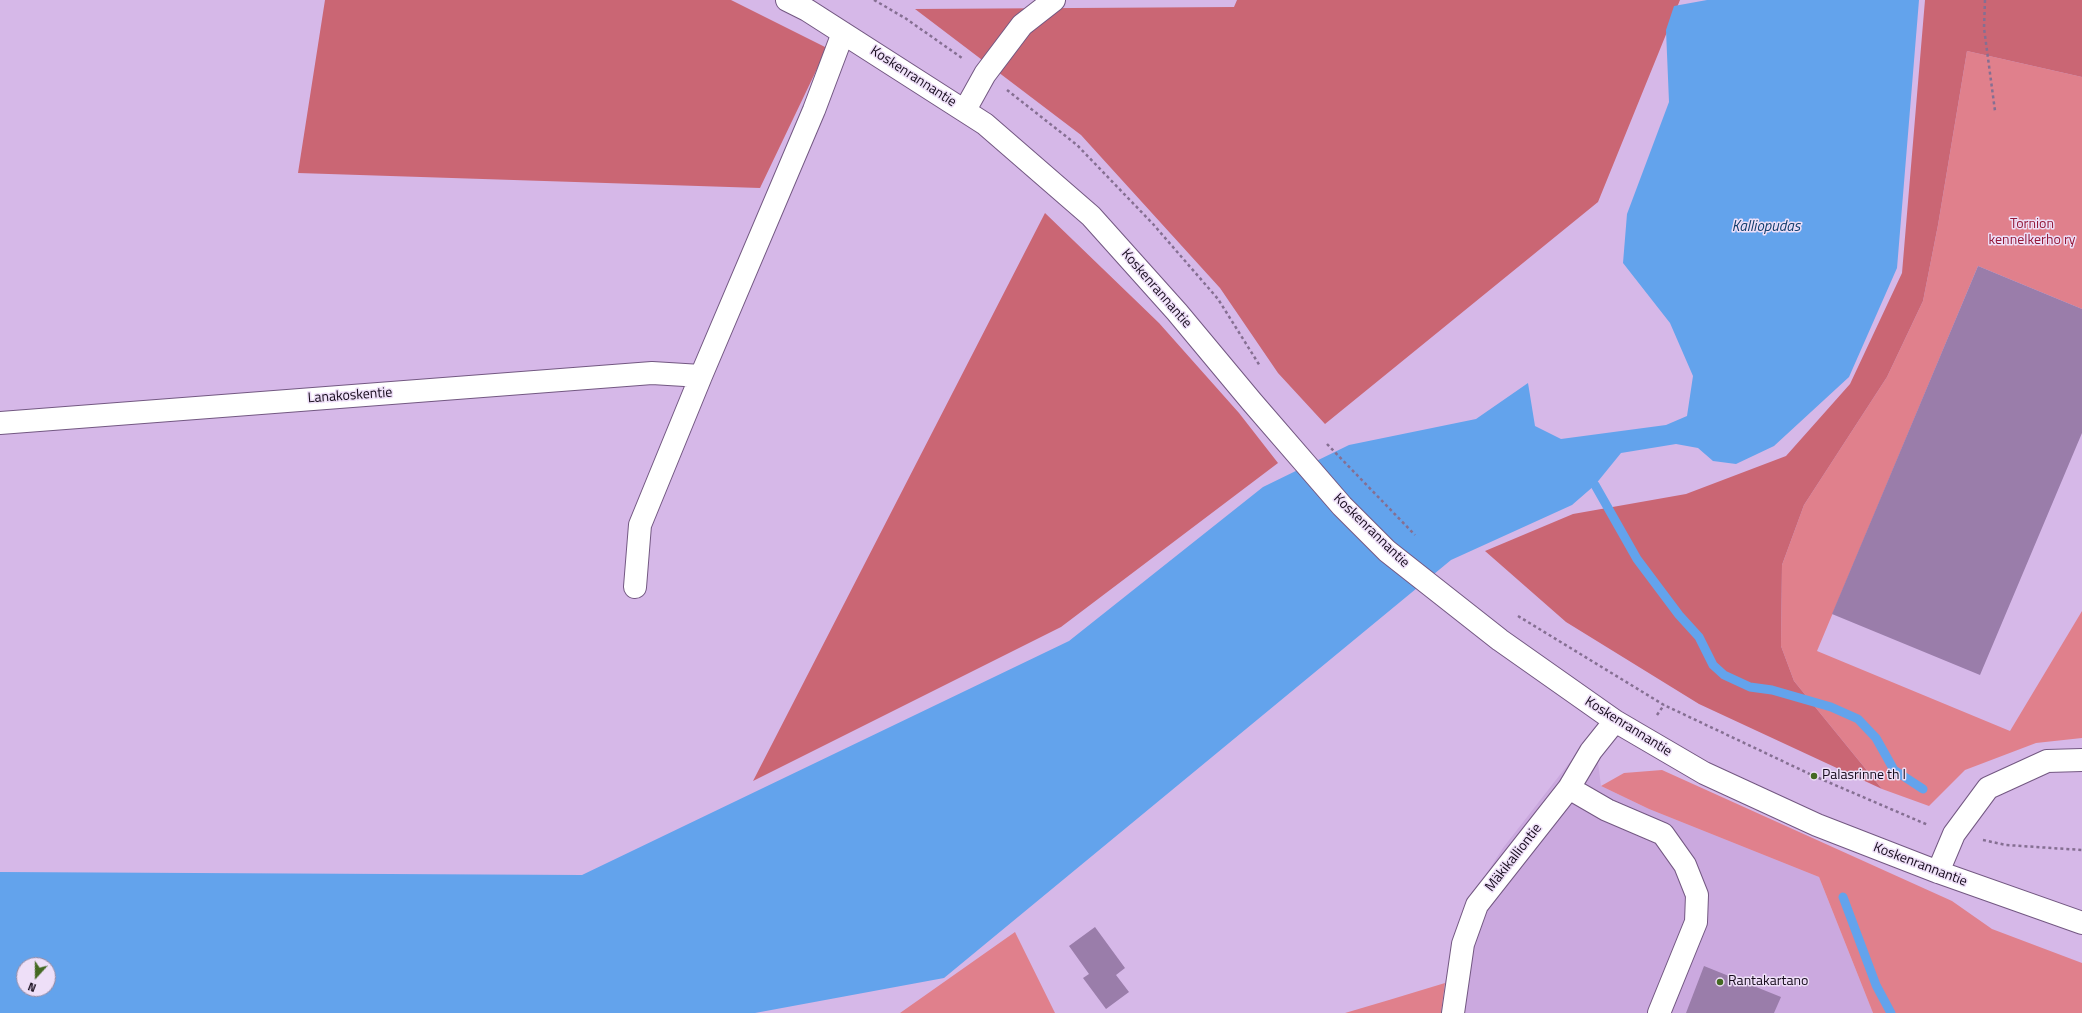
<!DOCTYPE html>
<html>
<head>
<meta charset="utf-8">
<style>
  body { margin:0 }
  #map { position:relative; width:2082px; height:1013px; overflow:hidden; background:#d6b8e8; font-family:"Titillium Web",sans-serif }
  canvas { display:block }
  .north { position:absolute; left:16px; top:957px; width:40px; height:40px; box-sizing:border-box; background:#eedff8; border:1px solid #978aa0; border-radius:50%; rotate:201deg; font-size:11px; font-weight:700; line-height:16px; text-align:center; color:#150a1b }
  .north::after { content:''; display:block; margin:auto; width:14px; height:18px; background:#446923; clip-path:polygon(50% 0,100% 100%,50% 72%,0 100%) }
</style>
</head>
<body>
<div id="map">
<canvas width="2082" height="1013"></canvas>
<div class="north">N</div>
</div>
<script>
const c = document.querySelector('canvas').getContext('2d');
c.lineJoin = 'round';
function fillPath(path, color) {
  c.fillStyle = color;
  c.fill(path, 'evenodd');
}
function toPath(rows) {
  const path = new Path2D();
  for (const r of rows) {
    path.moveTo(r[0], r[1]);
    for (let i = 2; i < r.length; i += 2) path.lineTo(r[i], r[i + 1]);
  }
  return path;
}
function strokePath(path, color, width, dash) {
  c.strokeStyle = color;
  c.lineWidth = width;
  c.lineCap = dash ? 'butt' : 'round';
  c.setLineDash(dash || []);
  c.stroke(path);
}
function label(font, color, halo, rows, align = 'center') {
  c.font = font + ' "Titillium Web",sans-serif';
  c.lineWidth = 3;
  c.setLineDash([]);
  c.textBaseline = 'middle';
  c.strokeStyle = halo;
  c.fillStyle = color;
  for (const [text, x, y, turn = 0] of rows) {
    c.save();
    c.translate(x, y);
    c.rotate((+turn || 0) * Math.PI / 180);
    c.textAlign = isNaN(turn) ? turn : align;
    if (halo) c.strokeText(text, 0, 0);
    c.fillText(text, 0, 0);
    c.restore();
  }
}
fillPath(toPath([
  [1594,731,1601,786,1649,809,1819,877,1873,1013,1441,1013,1445,983,1455,936,1468,902,1503,848]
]), '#cba9df');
fillPath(toPath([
  [1967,51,2082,77,2082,309,1978,266,1817,651,2010,731,2082,611,2082,738,2036,743,1965,770,1929,806,1882,789,1794,681,1781,646,1782,565,1804,505,1887,377,1923,301,1938,225],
  [1662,770,1952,901,1992,929,2082,963,2082,1013,1873,1013,1819,877,1649,809,1601,786,1624,773],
  [1015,932,1055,1013,900,1013],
  [1445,983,1441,1013,1345,1013,1389,1000]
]), '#e0808c');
fillPath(toPath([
  [325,0,731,0,827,48,760,188,298,173],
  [1237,0,1680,0,1598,202,1325,424,1278,373,1220,288,1081,135,915,9,1234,7],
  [1925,0,2082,0,2082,77,1967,51,1938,225,1923,301,1887,377,1804,505,1782,565,1781,646,1794,681,1882,789,1699,704,1566,622,1485,551,1573,514,1686,494,1786,456,1850,384,1902,273],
  [1045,213,1159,323,1239,413,1278,463,1061,627,753,781]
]), '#ca6674');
fillPath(toPath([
  [1707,0,1919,0,1897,268,1849,377,1774,446,1736,464,1713,461,1698,448,1676,444,1621,453,1595,485,1572,505,1451,560,944,978,755,1013,0,1013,0,872,582,875,1069,641,1263,487,1349,445,1476,419,1528,383,1535,426,1561,439,1666,425,1687,416,1693,376,1670,323,1623,263,1627,214,1669,102,1666,30,1674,6],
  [24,965,48,965,48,989,24,989]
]), '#63a3ec');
strokePath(toPath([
  [1595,485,1637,559,1679,615,1699,637,1713,665,1724,675,1750,687,1772,690,1831,707,1858,719,1876,738,1894,770,1923,789],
  [1843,897,1876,985,1891,1013]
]), '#63a3ec', 9);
fillPath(toPath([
  [1978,266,2082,309,2082,433,1980,675,1832,614],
  [1095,927,1125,968,1116,975,1129,992,1106,1009,1083,978,1089,974,1069,946],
  [1704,966,1781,997,1774,1013,1686,1013]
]), '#9a7daa');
const street = toPath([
  [787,0,807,10,985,124,1091,216,1177,312,1252,402,1342,506,1387,551,1500,640,1615,721,1704,773,1817,825,1938,872,2082,923],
  [965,110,985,74,1022,25,1054,0],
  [0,423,652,373,701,376],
  [635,587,640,525,701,376,814,110,843,33],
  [1569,788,1607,810,1663,834,1685,865,1697,895,1696,922,1659,1013],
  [1938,872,1954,834,1988,788,2047,761,2082,760],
  [1453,1013,1463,944,1477,905,1569,788,1591,751,1615,721]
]);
strokePath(street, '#735882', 24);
strokePath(toPath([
  [874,0,905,18,962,58],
  [1985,0,1984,28,1995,111],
  [1007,90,1077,145,1153,224,1218,299,1260,366],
  [1327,444,1415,535],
  [1518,616,1664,705,1814,776,1928,825],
  [1657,715,1664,705],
  [1983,840,2006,845,2082,850]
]), '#856f92', 2.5, [3, 3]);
strokePath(street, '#fff', 22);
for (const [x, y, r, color] of [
  [1814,776,4,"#446923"],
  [1720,982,4,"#446923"]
]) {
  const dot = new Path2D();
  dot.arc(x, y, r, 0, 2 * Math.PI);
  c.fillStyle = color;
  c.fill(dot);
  strokePath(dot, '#eedff8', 1.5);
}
label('14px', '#150a1b', '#eedff8', [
  ["Koskenrannantie",913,77,33],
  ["Koskenrannantie",1156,289,49],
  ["Lanakoskentie",350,396,-4],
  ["Koskenrannantie",1371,531,44],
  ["Koskenrannantie",1628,727,32],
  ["Mäkikalliontie",1514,858,-52],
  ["Koskenrannantie",1920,865,21]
]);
label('14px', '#931838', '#eedff8', [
  ["Tornion",2032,225],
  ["kennelkerho ry",2032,241]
]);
label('14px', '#150a1b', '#eedff8', [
  ["Palasrinne th I",1822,776],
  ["Rantakartano",1728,982]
], 'left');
label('italic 15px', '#123e6d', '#eedff8', [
  ["Kalliopudas",1766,227]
]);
</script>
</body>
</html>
